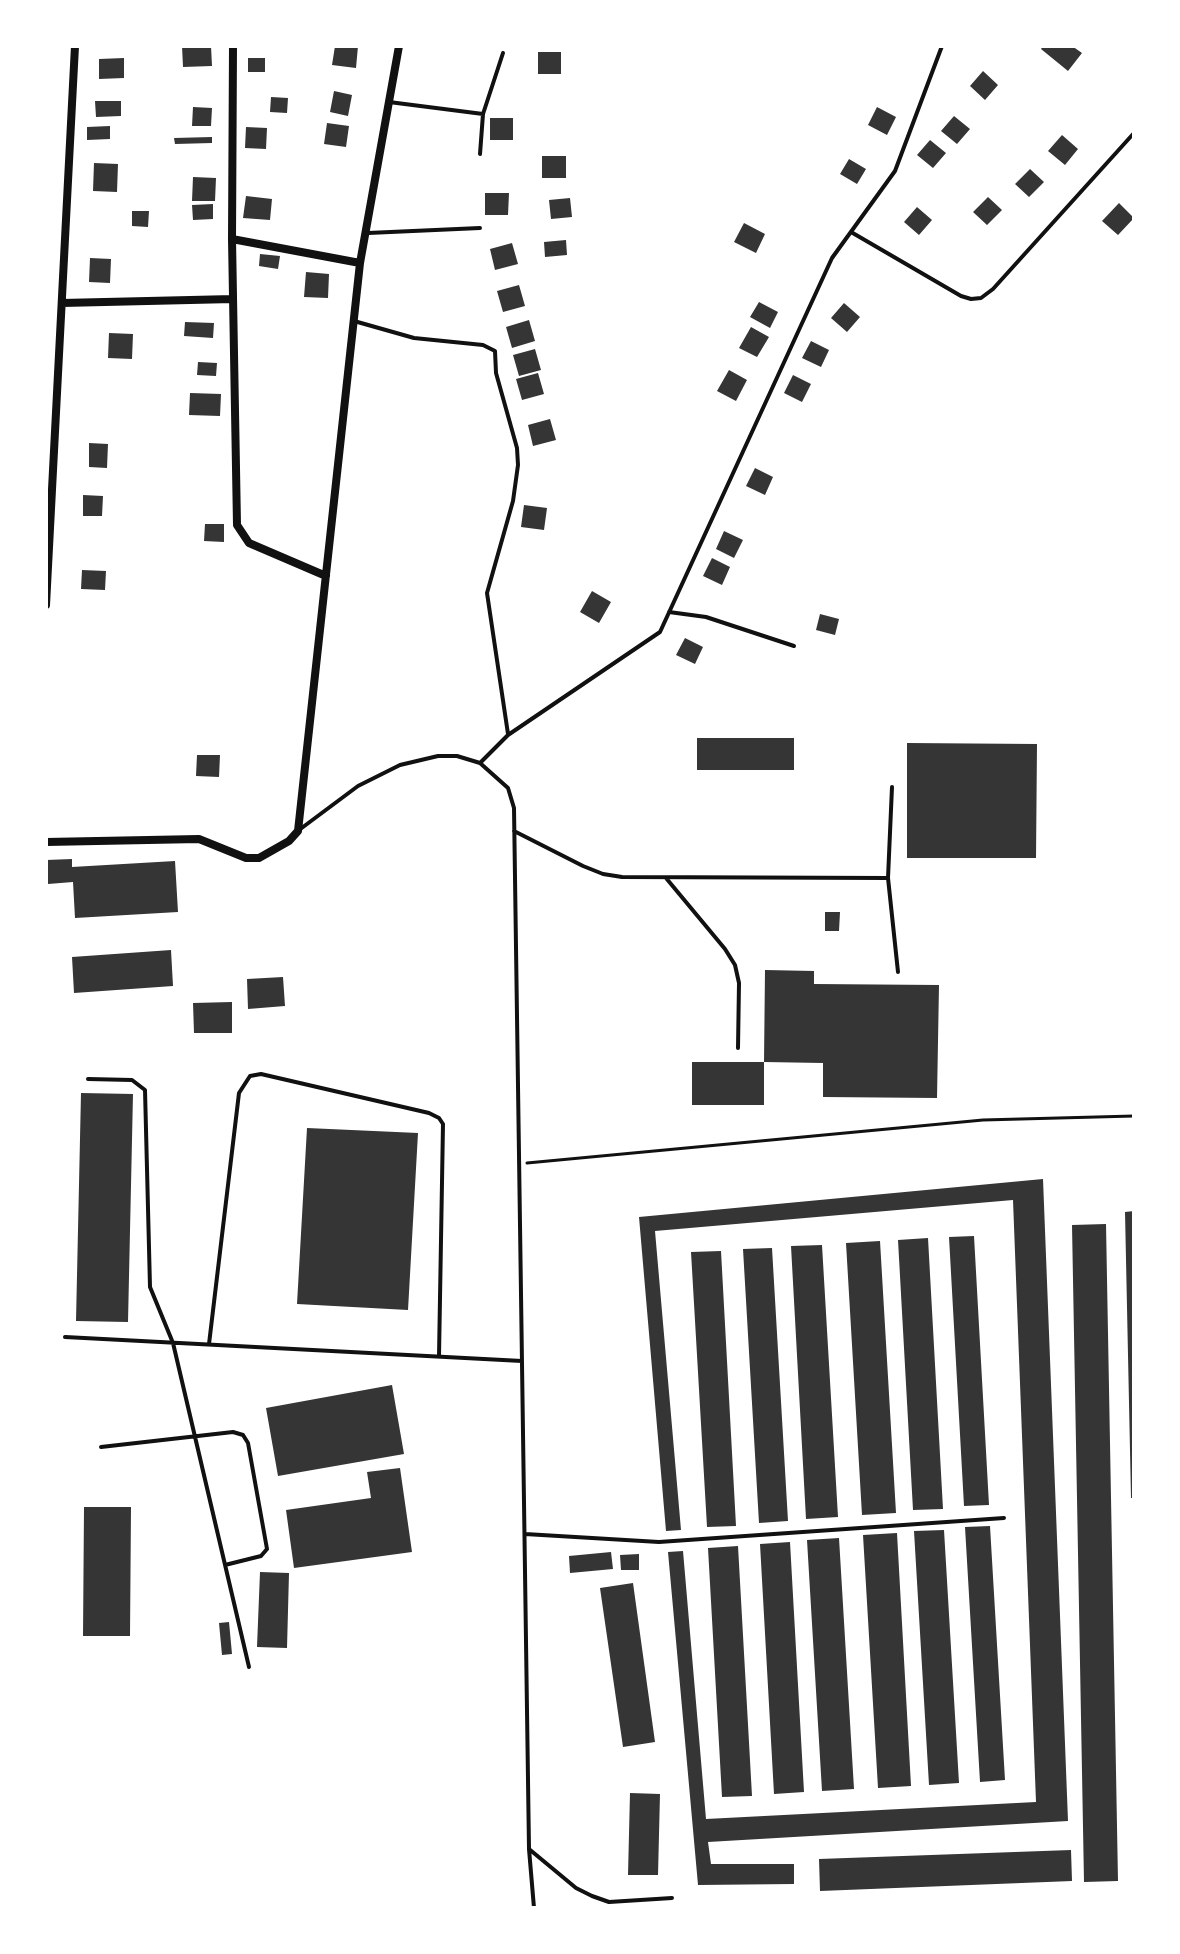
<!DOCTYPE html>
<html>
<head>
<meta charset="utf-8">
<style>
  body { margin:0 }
  #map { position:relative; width:1180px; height:1954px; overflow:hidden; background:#fff; font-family:Raleway,sans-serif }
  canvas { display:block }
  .frame { position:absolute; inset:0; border:48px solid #fff; pointer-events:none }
</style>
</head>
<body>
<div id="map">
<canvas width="1180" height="1954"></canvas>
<div class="frame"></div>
</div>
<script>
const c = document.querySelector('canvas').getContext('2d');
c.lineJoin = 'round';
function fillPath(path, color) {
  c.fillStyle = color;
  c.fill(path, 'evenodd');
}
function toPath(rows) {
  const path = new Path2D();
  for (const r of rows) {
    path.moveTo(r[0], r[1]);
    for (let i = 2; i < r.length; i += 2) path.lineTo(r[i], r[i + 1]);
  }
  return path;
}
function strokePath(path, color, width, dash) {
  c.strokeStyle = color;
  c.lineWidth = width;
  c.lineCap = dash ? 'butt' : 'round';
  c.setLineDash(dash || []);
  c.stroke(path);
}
fillPath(toPath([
  [182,46,211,46,212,66,183,67],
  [335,46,358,46,356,68,332,65],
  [1043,46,1072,46,1082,53,1068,71,1041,49],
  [538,52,561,52,561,74,538,74],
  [124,58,124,78,99,79,99,59],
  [248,58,265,58,265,72,248,72],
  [983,71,998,85,985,100,970,86],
  [334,91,352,95,348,116,330,112],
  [271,97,288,98,287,113,270,112],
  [95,101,121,101,121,116,96,117],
  [193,107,212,108,211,126,192,126],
  [877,107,896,117,887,135,868,125],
  [954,116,970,129,957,144,941,131],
  [490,118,513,118,513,140,490,140],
  [327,123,349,126,346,147,324,144],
  [110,126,110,139,87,140,87,127],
  [246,127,267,128,266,149,245,148],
  [1062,135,1078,149,1065,165,1048,151],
  [212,137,212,143,175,144,174,138],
  [930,140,946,153,933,168,917,155],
  [542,156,566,156,566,178,542,178],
  [849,159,866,169,857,184,840,174],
  [94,163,118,164,117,192,93,191],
  [1030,169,1044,182,1029,197,1015,184],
  [193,177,216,178,215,201,192,201],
  [485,193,509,193,508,215,485,215],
  [246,196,272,199,270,220,243,218],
  [988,197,1002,210,987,225,973,212],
  [570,198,572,217,551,219,549,200],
  [1119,203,1134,218,1118,235,1102,221],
  [213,204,213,219,193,220,192,205],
  [917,207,932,220,919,235,904,222],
  [132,211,149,211,148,227,132,226],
  [744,223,765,234,756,253,734,242],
  [566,240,567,255,545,257,544,242],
  [512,243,518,264,495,270,490,249],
  [260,254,280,256,278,269,259,266],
  [90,258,111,259,110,283,89,282],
  [306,272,329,274,328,298,304,297],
  [519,285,525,306,503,312,497,291],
  [759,302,778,312,770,328,750,317],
  [844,303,860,317,847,332,831,318],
  [529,320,535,341,512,348,506,327],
  [185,322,214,323,213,338,184,336],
  [751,327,769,337,757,357,739,348],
  [109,333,133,334,132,359,108,358],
  [811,341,829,350,821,367,802,358],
  [535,349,541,370,519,376,513,355],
  [198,362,217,363,216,376,197,375],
  [729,370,747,380,736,401,717,391],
  [538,373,544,394,522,400,516,379],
  [793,375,811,384,802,402,784,393],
  [190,393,221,394,220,416,189,415],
  [550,419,556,440,533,446,528,425],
  [89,443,108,444,107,468,89,467],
  [755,468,773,477,765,495,746,486],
  [83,495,103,496,102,516,83,516],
  [524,505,547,508,544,530,521,527],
  [205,524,224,524,224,542,204,541],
  [724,531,743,540,734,558,716,549],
  [712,558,730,567,722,585,703,576],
  [82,570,106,571,105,590,81,589],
  [592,591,611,602,599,623,580,612],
  [820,614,839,619,835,635,816,630],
  [685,638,703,647,695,664,676,655],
  [697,738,794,738,794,770,697,770],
  [907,743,1037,744,1036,858,907,858],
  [197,755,220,755,219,777,196,776],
  [72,859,72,867,175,861,178,912,75,918,73,882,48,884,46,860],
  [825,912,840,912,839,931,825,931],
  [171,950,173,986,74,993,72,957],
  [765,970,814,971,814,984,939,985,937,1098,823,1097,823,1063,764,1062],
  [283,977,285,1006,248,1009,247,979],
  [232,1002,232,1033,194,1033,193,1003],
  [692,1062,764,1062,764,1105,692,1105],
  [81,1093,133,1094,128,1322,76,1321],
  [307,1128,418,1133,408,1310,297,1304],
  [1043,1179,1068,1821,708,1842,711,1864,794,1864,794,1884,698,1885,668,1552,683,1551,706,1819,1036,1802,1013,1200,655,1231,681,1530,666,1531,639,1217],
  [1134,1211,1134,1498,1131,1498,1125,1212],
  [1106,1224,1118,1881,1084,1882,1072,1225],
  [974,1236,989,1505,964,1506,949,1237],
  [928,1238,943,1509,913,1510,898,1240],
  [880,1241,896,1513,862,1515,846,1243],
  [822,1245,838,1517,806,1519,791,1246],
  [772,1248,788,1521,759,1523,743,1249],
  [721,1251,736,1526,707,1527,691,1252],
  [392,1385,404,1454,278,1476,266,1408],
  [400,1468,412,1552,294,1568,286,1510,371,1498,367,1472],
  [84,1507,131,1507,130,1636,83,1636],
  [990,1526,1005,1780,980,1782,965,1527],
  [944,1530,959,1783,929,1785,914,1531],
  [897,1533,911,1786,878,1788,863,1535],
  [839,1538,854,1789,822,1791,807,1540],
  [790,1542,804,1792,774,1794,760,1544],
  [738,1546,752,1796,722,1797,708,1548],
  [611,1552,613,1569,570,1573,569,1556],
  [639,1554,639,1570,621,1570,620,1555],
  [260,1572,289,1573,287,1648,257,1647],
  [633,1583,655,1742,623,1747,600,1588],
  [229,1622,232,1654,222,1655,219,1623],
  [630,1793,660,1794,658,1875,628,1875],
  [1071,1850,1072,1881,820,1891,819,1859]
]), '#353535');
strokePath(toPath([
  [527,1163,983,1120,1134,1116]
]), '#111', 3);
strokePath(toPath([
  [389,102,483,114,503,53],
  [480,154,483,114],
  [851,232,961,296,971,299,981,298,993,289,1134,133],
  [368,233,480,228],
  [354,321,414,338,483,345,495,351,496,373,517,448,518,465,513,501,487,593,508,734],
  [669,612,706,617,794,646],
  [480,763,508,735,660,632,832,258,895,171,942,46],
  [299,830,358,786,400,765,438,756,457,756,480,763,508,788,514,808,529,1849,534,1908],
  [514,831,583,866,603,874,622,877,888,878,898,972],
  [666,878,725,949,735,965,739,983,738,1048],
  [888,878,892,787],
  [88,1079,132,1080,145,1090,150,1287,173,1343,249,1667],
  [65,1337,522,1361],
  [209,1344,239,1093,250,1076,261,1074,429,1113,439,1118,443,1124,439,1356],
  [101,1447,233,1432,243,1435,248,1443,267,1549,261,1556,225,1565],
  [525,1534,659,1542,1004,1518],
  [529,1849,576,1888,592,1896,609,1902,672,1898]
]), '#111', 4);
strokePath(toPath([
  [233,46,232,239,360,263],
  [232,239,237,525,249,543,326,576],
  [62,303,233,299],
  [46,605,75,46],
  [46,842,199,839,246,858,259,858,289,841,298,831,360,263,399,46]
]), '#111', 8);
</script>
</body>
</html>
